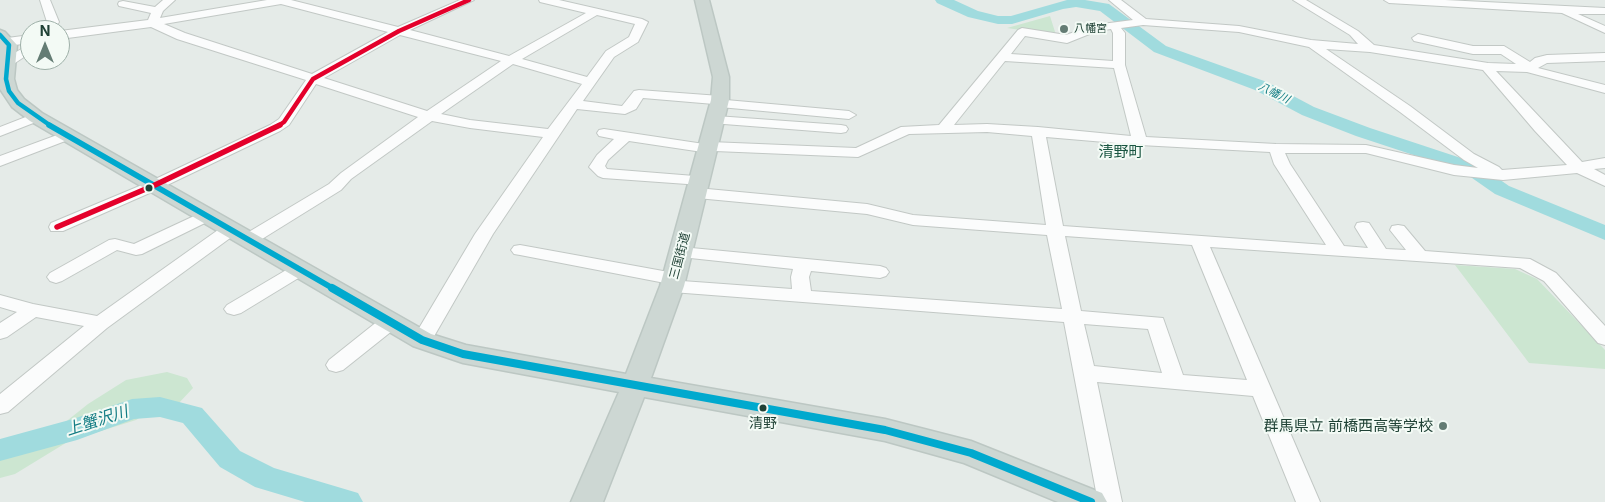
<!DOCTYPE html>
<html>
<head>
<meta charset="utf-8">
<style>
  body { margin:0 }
  #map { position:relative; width:1605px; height:502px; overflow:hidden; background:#e5ebe8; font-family:Inter,sans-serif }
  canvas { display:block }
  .north { position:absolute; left:20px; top:20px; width:50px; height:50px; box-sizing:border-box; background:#f3faf5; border:1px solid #9eb0a8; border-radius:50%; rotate:0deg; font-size:14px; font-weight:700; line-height:20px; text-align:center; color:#1f4135 }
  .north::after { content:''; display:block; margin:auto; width:18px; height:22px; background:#647c74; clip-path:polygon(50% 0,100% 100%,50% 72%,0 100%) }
</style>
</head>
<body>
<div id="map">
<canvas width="1605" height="502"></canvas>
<div class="north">N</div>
</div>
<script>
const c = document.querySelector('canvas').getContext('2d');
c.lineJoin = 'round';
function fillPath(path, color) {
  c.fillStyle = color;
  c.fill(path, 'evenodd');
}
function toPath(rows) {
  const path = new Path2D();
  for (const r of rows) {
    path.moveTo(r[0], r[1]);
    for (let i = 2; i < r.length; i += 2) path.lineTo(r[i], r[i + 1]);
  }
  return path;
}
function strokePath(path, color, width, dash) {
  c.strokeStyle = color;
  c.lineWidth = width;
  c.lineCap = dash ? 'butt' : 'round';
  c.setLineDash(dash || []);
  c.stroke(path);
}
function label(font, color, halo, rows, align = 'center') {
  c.font = font + ' Inter,"Noto Sans JP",sans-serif';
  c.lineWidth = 4;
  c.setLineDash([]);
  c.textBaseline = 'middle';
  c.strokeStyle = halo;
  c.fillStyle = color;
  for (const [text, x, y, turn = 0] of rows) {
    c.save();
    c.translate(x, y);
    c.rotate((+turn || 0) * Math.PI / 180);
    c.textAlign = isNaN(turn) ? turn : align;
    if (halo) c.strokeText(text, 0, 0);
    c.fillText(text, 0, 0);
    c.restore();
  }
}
fillPath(toPath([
  [1050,16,1056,35,1007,28],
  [1455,265,1515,269,1537,279,1605,350,1605,369,1529,363],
  [167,372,187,378,193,388,178,404,155,399,118,408,58,428,88,404,126,380],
  [145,414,136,420,69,441,15,474,0,478,0,455,58,439,132,415]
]), '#cce6d1');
fillPath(toPath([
  [935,0,954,0,978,11,998,16,1011,16,1067,0,1085,0,1109,4,1166,46,1267,82,1314,107,1370,128,1476,163,1509,186,1605,225,1605,240,1495,194,1462,171,1356,136,1302,115,1255,90,1154,52,1100,11,1076,7,1063,9,1012,24,998,24,968,17,937,3,935,0],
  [160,397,202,408,240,451,274,468,358,493,363,502,305,502,255,487,220,467,183,423,160,417,134,419,77,440,0,461,0,439,73,419,132,399,160,397]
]), '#a0dbde');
const minor = toPath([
  [40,0,50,0,59,22,54,30,42,30,47,22,40,0],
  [163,0,175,0,163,11,160,18,267,0,291,0,398,27,460,0,474,0,410,30,509,56,586,13,540,2,539,0,559,0,642,19,648,22,638,42,614,57,583,101,622,106,634,91,639,90,720,96,726,100,849,111,856,115,849,119,720,107,714,104,643,98,636,109,625,114,577,109,493,234,429,345,422,347,415,345,412,340,475,234,543,137,470,128,432,121,351,179,341,190,254,244,248,245,242,244,239,240,242,236,329,184,341,173,418,117,316,84,289,125,280,131,161,188,63,231,51,231,49,227,51,223,149,182,270,125,279,119,306,80,177,39,151,27,60,39,60,31,148,20,151,13,119,6,118,4,119,2,123,1,155,7,163,0],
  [281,4,388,32,312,74,185,33,164,24,281,4],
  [597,15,635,24,629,37,606,51,587,77,522,59,597,15],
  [400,35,501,61,427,111,324,78,400,35],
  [513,64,582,84,548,129,470,120,441,114,513,64],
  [1109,0,1121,0,1146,19,1239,26,1311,40,1358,44,1350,35,1293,0,1306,0,1358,31,1374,45,1488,63,1516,64,1501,54,1473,54,1414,41,1412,38,1418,34,1473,46,1504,46,1530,62,1535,58,1547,55,1605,53,1605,61,1547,63,1538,68,1605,85,1605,93,1527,72,1496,71,1582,162,1605,158,1605,168,1594,169,1605,175,1605,186,1577,173,1503,180,1454,175,1366,153,1285,153,1290,164,1344,246,1368,248,1355,227,1357,223,1363,222,1369,223,1386,249,1406,250,1390,230,1392,226,1398,225,1404,226,1425,251,1530,259,1556,273,1605,326,1605,345,1598,343,1544,281,1520,268,1210,247,1320,502,1296,502,1253,396,1097,382,1122,502,1098,502,1064,322,672,292,665,290,663,286,665,283,520,255,514,254,511,250,514,246,520,245,674,273,680,275,683,279,682,281,792,289,791,277,793,269,681,257,675,256,672,252,675,248,681,247,880,266,886,268,889,272,886,276,880,278,811,271,809,277,811,291,1062,309,1047,235,913,225,867,214,697,198,691,196,689,193,691,190,697,188,867,204,913,215,1046,225,1032,136,987,132,909,134,858,157,715,151,709,153,629,141,608,160,605,166,607,169,707,177,709,180,707,183,701,185,603,178,598,176,589,167,597,155,614,139,599,136,597,133,599,130,604,129,704,144,710,142,856,148,901,127,939,125,1018,30,1022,28,1066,35,1094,25,1133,20,1109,0],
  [1143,25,1239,32,1309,47,1400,112,1464,160,1478,168,1454,165,1366,145,1276,144,1146,137,1125,65,1125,33,1121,28,1143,25],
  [1111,29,1113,33,1113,61,1011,54,1025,36,1067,43,1097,31,1111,29],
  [1326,49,1370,52,1483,70,1535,131,1567,165,1502,170,1499,167,1474,154,1410,106,1326,49],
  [1005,61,1114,68,1131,136,1038,127,987,124,954,125,1005,61],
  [1046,137,1140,145,1270,152,1274,164,1326,245,1063,226,1046,137],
  [1065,236,1192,245,1247,380,1183,375,1163,318,1081,311,1065,236],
  [1084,324,1148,329,1162,373,1094,366,1084,324],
  [1384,0,1445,0,1605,8,1605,14,1578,14,1605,26,1605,33,1562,13,1389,3,1384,0],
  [30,35,30,43,0,47,0,39,30,35],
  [30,44,30,53,12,65,4,65,2,62,4,59,30,44],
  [36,113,41,114,43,117,41,120,0,136,0,127,36,113],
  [716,116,841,125,846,126,848,129,846,132,841,133,711,123,709,120,716,116],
  [68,131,73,132,75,135,73,138,0,166,0,156,68,131],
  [207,210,213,211,215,215,213,219,142,254,136,255,117,250,62,281,56,283,50,281,47,277,50,273,109,240,115,239,134,244,207,210],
  [231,224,237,225,239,229,237,233,107,328,8,412,0,414,0,394,84,326,36,317,7,337,0,339,0,323,17,312,0,307,0,295,33,304,97,316,225,225,231,224],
  [299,264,305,266,308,270,305,274,241,313,234,315,227,313,224,309,227,305,293,266,299,264],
  [390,316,397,317,400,322,397,327,343,370,336,372,329,370,326,365,329,360,383,317,390,316]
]);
const major = toPath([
  [695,0,709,0,729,77,729,100,684,286,651,378,885,419,971,441,1102,493,1107,502,1058,502,964,463,885,441,644,397,603,502,571,502,619,392,463,363,413,346,30,121,12,107,0,89,0,30,5,32,17,45,14,79,17,90,24,99,42,113,431,334,466,345,626,374,660,286,711,100,713,77,695,0]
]);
strokePath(minor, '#c2c8c5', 2);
strokePath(major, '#bcc7c3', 3);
fillPath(minor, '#fbfcfc');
fillPath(major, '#cdd7d3');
strokePath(toPath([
  [0,35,9,45,6,79,9,91,18,103,51,126]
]), '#00a9ce', 4.5);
strokePath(toPath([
  [49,125,334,289]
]), '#00a9ce', 5.5);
strokePath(toPath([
  [332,288,422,340,463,354,885,430,971,453,1091,502]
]), '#00a9ce', 8);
strokePath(toPath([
  [278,126,284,122,313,79,399,31,469,0]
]), '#e4002b', 4.5);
strokePath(toPath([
  [57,227,155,185,280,125]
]), '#e4002b', 5.5);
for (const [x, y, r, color] of [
  [1064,29,5,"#647c74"],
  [149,188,4.5,"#1f4135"],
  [763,408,4.5,"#1f4135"],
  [1443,426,5,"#647c74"]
]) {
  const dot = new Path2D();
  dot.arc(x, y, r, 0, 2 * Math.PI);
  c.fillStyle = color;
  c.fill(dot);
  strokePath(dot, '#f3faf5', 2);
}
label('11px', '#1f4135', '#f3faf5', [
  ["八幡宮",1074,29]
], 'left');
label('italic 11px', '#127c84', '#f3faf5', [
  ["八幡川",1274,93,26]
]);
label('12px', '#1f4135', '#f3faf5', [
  ["三国街道",680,256,-75]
]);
label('14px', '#1f4135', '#f3faf5', [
  ["清野",763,424]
]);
label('15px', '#195541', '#f3faf5', [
  ["清野町",1121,152]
]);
label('15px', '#1f4135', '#f3faf5', [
  ["群馬県立 前橋西高等学校",1433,426]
], 'right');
label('italic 16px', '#127c84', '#f3faf5', [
  ["上蟹沢川",97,421,-18]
]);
</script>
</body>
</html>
